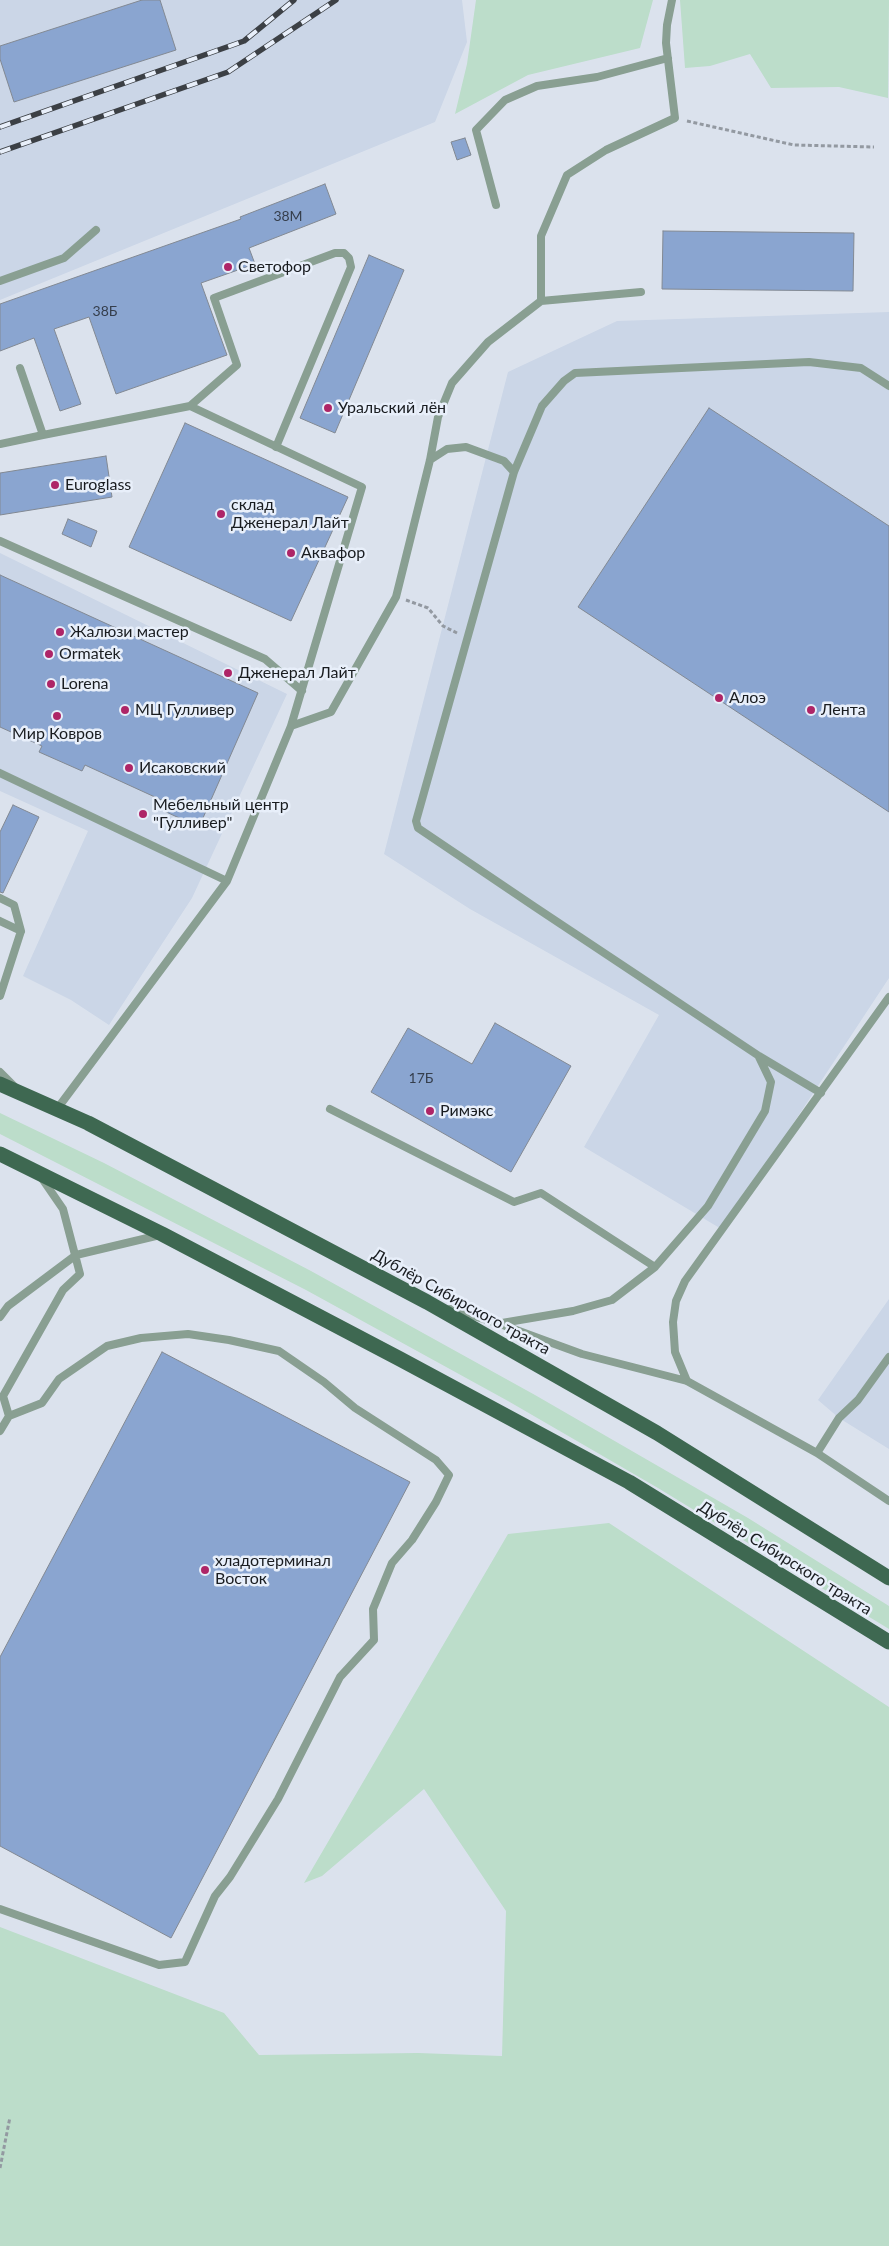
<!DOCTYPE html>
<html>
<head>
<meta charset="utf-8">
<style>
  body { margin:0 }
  canvas { display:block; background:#dbe2ed }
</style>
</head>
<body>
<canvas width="889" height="2246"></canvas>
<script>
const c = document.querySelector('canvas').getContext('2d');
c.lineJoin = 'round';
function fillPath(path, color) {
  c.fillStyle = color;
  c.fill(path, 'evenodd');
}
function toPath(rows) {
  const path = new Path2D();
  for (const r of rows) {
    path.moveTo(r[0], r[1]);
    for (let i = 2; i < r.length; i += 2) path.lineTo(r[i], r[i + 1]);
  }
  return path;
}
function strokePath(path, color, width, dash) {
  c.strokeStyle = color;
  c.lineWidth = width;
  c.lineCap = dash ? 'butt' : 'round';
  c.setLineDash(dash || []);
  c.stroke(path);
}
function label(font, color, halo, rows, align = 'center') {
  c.font = font + ' Lato,sans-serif';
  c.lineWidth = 5;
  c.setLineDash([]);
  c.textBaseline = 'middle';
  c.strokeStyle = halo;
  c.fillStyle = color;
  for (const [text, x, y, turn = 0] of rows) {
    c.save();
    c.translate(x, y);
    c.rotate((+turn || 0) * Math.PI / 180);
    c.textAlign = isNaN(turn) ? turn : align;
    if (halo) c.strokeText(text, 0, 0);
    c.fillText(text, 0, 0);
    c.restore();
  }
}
fillPath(toPath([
  [0,0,462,0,467,42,435,122,0,300],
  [889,312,889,978,723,1230,584,1147,659,1015,470,909,384,854,508,372,617,321],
  [0,553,287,694,192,898,109,1025,71,1000,23,976,88,831,0,791],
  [889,1299,889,1449,839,1418,818,1400]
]), '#cbd6e7');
fillPath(toPath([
  [476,0,653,0,640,48,528,75,455,114,467,64],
  [680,0,889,0,888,98,839,87,771,88,750,54,710,66,685,68],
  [0,1113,104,1163,311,1271,535,1395,748,1518,889,1606,889,1629,658,1488,508,1401,306,1290,0,1134],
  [609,1523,889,1707,889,2246,0,2246,0,1927,224,2013,259,2055,418,2053,502,2056,506,1911,424,1789,322,1876,304,1883,508,1534]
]), '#bcddca');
const building = toPath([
  [142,0,160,0,176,50,14,102,0,59,0,46,142,0],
  [465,138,471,155,457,160,451,142,465,138],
  [325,184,336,214,249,248,255,264,201,283,227,355,116,394,89,317,54,329,81,404,60,411,34,338,0,351,0,304,241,219,240,217,325,184],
  [663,231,854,233,853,291,662,289,663,231],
  [369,255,404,270,335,433,300,418,369,255],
  [709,408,889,526,889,812,578,607,709,408],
  [185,423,348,497,291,621,129,547,185,423],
  [106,456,112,497,0,515,0,473,106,456],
  [68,519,97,531,91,547,62,534,68,519],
  [0,575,258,693,199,827,164,811,168,803,85,765,82,771,39,752,42,746,0,727,0,575],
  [13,805,39,817,3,893,0,892,0,832,13,805],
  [495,1023,571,1066,511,1172,371,1092,408,1028,472,1064,495,1023],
  [162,1352,410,1482,171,1938,0,1846,0,1657,162,1352]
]);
fillPath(building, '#8aa5d0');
strokePath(building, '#828993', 1);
strokePath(toPath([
  [687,121,794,145,874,147],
  [406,600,428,608,443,626,457,633],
  [0,2168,10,2117]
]), '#9399a1', 3, [4, 2.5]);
strokePath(toPath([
  [496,205,476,130,505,100,537,86,597,77,668,58],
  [0,281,64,258,96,230],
  [541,301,641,292],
  [190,406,237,365,214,298,335,253,344,253,349,258,351,267,276,447],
  [43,435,190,406,362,487,291,726,227,881,57,1109],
  [0,444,43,435,20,368],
  [430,460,447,449,466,447,504,461,514,472],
  [0,541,265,659,302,691],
  [291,726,331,712,396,597,430,460,438,417,452,383,488,342,541,301,541,236,567,175,606,150,675,118,666,43,667,25,672,0],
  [0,773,227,881],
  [0,898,14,905,21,931],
  [0,921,21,931,0,996],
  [0,1072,14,1086],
  [821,1093,759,1056,535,907,418,828,416,821,514,472,542,406,564,381,575,373,809,362,861,368,889,386],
  [330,1109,514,1202,541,1193,655,1267],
  [450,1309,500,1324,582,1354,687,1381,817,1453,889,1501],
  [0,1317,8,1306,76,1255,160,1235],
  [502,1323,573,1311,612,1300,655,1267,708,1206,765,1111,771,1082,759,1057],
  [687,1381,675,1352,673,1322,676,1301,685,1281,889,997],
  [9,1416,3,1396,63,1290,80,1274,63,1209,41,1177],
  [0,1431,9,1416,42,1403,59,1379,107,1346,141,1338,188,1334,229,1340,279,1351,324,1382,355,1408,436,1460,449,1475,436,1502,412,1540,392,1563,373,1609,374,1640,340,1677,278,1799,230,1877,215,1896,185,1962,159,1965,0,1909],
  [817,1453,839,1418,858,1400,889,1357]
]), '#899f92', 8);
strokePath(toPath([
  [0,1084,88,1123,427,1302,657,1433,889,1578],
  [0,1154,162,1234,400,1359,629,1482,889,1642]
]), '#3e6851', 15);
const rail = toPath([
  [0,127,244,41,294,0],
  [0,152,228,72,336,0]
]);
strokePath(rail, '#3c4045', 5.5);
strokePath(rail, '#e8effa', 4, [11]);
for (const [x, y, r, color] of [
  [228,267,5,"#ae2567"],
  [328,408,5,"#ae2567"],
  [55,485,5,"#ae2567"],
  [221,514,5,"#ae2567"],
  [291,553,5,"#ae2567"],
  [60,632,5,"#ae2567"],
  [49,654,5,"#ae2567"],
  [228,673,5,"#ae2567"],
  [51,684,5,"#ae2567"],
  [719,698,5,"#ae2567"],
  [125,710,5,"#ae2567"],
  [811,710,5,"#ae2567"],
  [57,716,5,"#ae2567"],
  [129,768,5,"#ae2567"],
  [143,814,5,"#ae2567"],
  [430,1111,5,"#ae2567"],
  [205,1570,5,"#ae2567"]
]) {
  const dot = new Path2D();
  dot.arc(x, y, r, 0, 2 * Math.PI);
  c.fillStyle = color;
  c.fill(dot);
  strokePath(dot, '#e8effa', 2);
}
label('14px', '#353e4c', null, [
  ["38М",288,216],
  ["38Б",105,311],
  ["17Б",421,1078]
]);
label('16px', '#191c20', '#e8effa', [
  ["Светофор",238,267],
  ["Уральский лён",338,408],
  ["Euroglass",65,485],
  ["склад",231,505],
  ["Дженерал Лайт",231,523],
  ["Аквафор",301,553],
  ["Жалюзи мастер",70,632],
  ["Ormatek",59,654],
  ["Дженерал Лайт",238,673],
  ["Lorena",61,684],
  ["Алоэ",729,698],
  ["МЦ Гулливер",135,710],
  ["Лента",821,710],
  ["Мир Ковров",57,734,"center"],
  ["Исаковский",139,768],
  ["Мебельный центр",153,805],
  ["\"Гулливер\"",153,823],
  ["Римэкс",440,1111],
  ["хладотерминал",215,1561],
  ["Восток",215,1579]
], 'left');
label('16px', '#191c20', '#e8effa', [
  ["Дублёр Сибирского тракта",461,1302,29],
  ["Дублёр Сибирского тракта",785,1558,32]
]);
</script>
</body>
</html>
